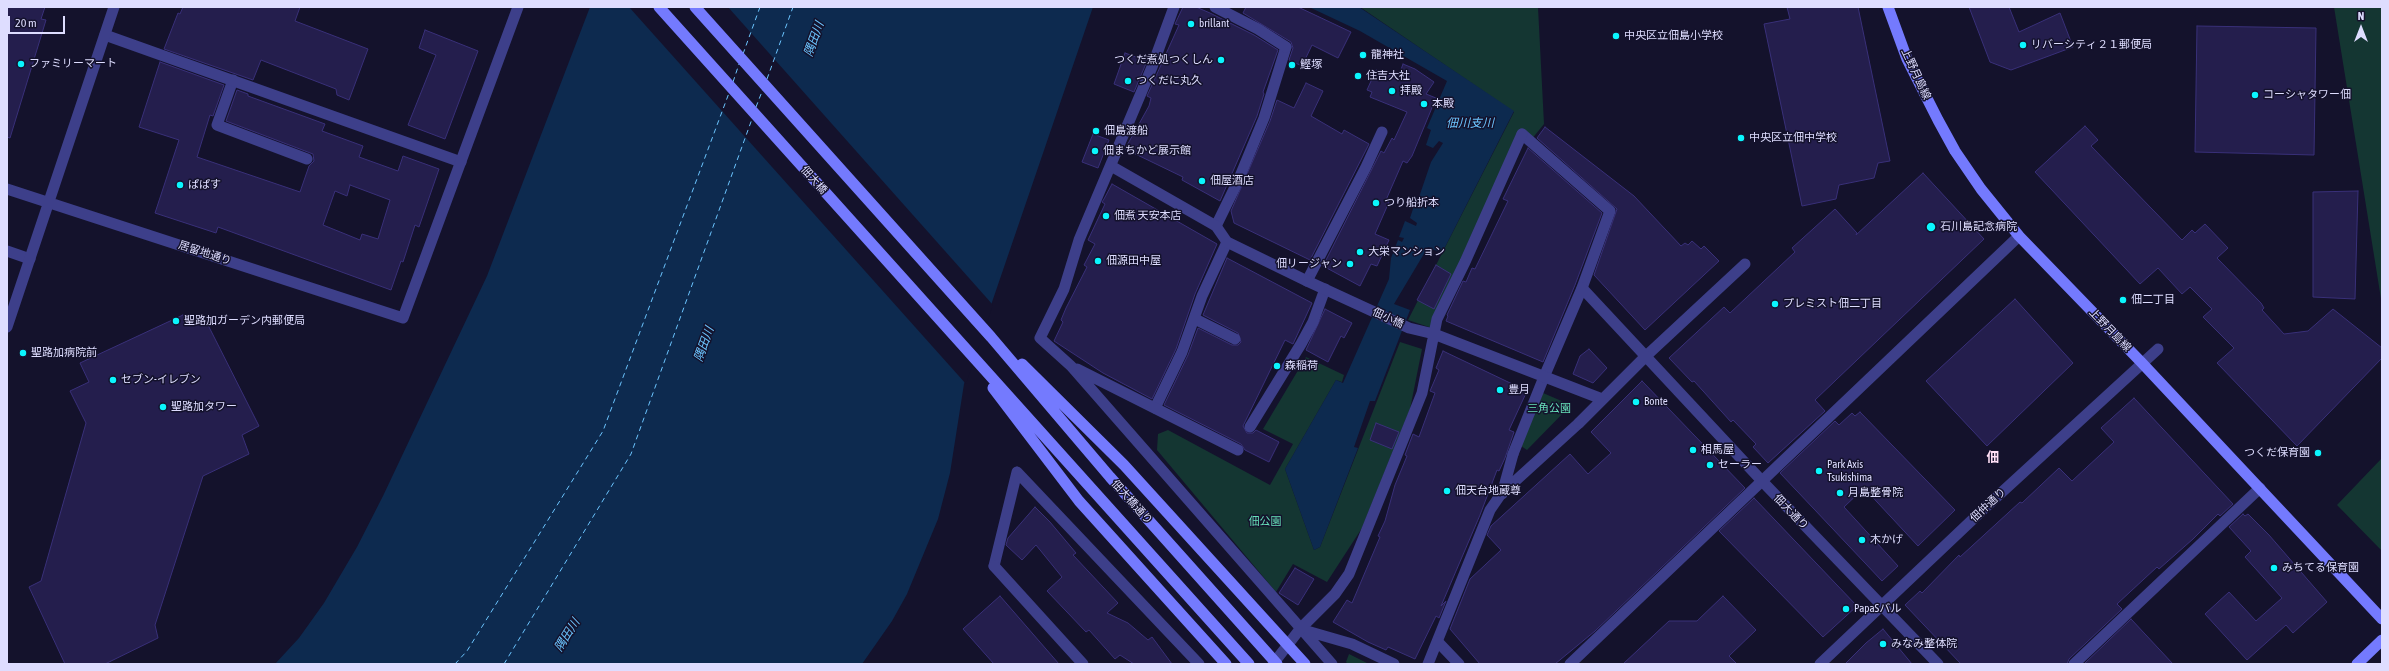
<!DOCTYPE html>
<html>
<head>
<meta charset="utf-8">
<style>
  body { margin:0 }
  #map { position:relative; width:2389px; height:671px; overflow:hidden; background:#14122c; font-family:"Asap Condensed",sans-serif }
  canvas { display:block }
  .frame { position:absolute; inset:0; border:8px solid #deddff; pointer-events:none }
  .north { position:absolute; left:2341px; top:8px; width:40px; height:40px; -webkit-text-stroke:3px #14122c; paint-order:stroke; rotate:0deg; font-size:11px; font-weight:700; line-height:16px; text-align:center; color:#deddff }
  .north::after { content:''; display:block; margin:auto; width:14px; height:18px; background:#deddff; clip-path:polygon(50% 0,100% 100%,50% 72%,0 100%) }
  .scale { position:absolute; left:8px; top:16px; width:57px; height:18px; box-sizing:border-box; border:2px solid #deddff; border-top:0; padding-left:5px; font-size:12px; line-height:14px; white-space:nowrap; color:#deddff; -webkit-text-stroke:3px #14122c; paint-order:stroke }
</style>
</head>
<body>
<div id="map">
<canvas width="2389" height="671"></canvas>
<div class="frame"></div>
<div class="north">N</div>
<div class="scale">20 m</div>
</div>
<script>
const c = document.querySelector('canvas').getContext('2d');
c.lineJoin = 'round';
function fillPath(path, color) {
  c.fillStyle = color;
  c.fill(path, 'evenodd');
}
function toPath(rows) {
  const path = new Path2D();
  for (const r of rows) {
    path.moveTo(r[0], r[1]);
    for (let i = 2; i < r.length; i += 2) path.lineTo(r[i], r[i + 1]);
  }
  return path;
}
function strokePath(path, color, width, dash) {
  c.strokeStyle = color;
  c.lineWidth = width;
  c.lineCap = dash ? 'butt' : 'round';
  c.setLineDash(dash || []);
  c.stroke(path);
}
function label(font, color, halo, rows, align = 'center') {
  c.font = font + ' "Asap Condensed","Noto Sans JP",sans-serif';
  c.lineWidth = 3;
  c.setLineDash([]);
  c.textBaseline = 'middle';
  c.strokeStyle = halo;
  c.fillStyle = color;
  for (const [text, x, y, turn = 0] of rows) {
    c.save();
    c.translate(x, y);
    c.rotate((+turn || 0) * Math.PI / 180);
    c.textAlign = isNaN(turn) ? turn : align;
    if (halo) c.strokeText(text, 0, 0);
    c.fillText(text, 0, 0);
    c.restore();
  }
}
fillPath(toPath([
  [1360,7,1538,7,1544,124,1531,140,1521,132,1432,328,1408,320,1514,112],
  [2334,7,2382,7,2382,305],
  [1400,342,1422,349,1410,409,1362,528,1327,582,1293,564,1276,592,1157,450,1158,434,1168,430,1270,485,1293,444,1263,429,1306,357,1344,375,1342,382,1336,380,1285,469,1314,550,1320,547],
  [1543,393,1571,405,1527,450,1521,446],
  [2382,458,2382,551,2337,505],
  [1349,654,1369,664,1348,664,1346,662]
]), '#143632');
fillPath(toPath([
  [590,7,1093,7,964,384,950,473,938,519,907,594,892,621,862,664,275,664,299,638,324,603,357,547,383,496,487,276],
  [1309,7,1359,7,1514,111,1442,253,1428,247,1394,304,1410,310,1375,401,1370,401,1354,447,1358,448,1320,547,1314,550,1285,469,1336,380,1343,383,1389,279,1391,258,1398,240,1402,242,1404,238,1399,237,1405,221,1416,226,1417,223,1410,218,1415,203,1417,203,1431,162,1443,143,1439,141,1433,148,1426,145,1431,130,1427,128,1447,81,1360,31]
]), '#0d2a4f');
fillPath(toPath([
  [629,7,728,7,993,305,966,384]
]), '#14122c');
strokePath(toPath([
  [743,54,760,7],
  [767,79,793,7],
  [733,82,739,64],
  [756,107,763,89],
  [455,664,467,651,603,431,729,93],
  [504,664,631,454,752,119]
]), '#6bc4fe', 1, [5, 4]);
const building = toPath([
  [7,7,45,7,41,19,46,20,10,138,7,137,7,7],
  [183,7,300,7,295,21,368,49,349,100,337,95,336,89,261,60,253,80,164,49,178,13,180,14,183,7],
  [1183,7,1196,7,1210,13,1254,35,1278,50,1263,92,1264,94,1257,116,1220,201,1182,180,1183,177,1125,149,1149,106,1151,98,1147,96,1179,25,1175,24,1183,7],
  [1246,7,1298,7,1351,32,1338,58,1312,45,1302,66,1289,60,1293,48,1291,42,1243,13,1246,7],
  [1787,7,1858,7,1890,161,1878,163,1874,178,1839,185,1836,199,1802,206,1764,24,1790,19,1787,7],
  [1969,7,2009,7,2019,32,2060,13,2073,47,2011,70,1990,62,1969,7],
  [2197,26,2316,28,2314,155,2195,152,2197,26],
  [425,30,478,51,445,139,408,125,436,55,419,48,425,30],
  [1125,53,1147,61,1134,92,1114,84,1125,53],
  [160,62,224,85,213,116,210,115,197,157,300,192,309,166,314,161,313,154,226,121,237,90,248,94,248,96,325,124,322,131,363,146,359,157,398,171,403,156,439,169,419,227,415,225,403,262,401,261,391,290,218,227,216,233,155,213,179,140,139,127,160,62],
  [350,185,390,200,378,239,362,234,360,240,323,225,335,191,347,196,350,185],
  [1403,64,1415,69,1434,82,1426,94,1436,98,1412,156,1407,163,1403,161,1386,200,1389,202,1375,234,1389,240,1377,266,1371,264,1360,286,1323,266,1381,151,1384,153,1392,138,1394,140,1407,112,1370,97,1372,92,1367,90,1376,70,1398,78,1403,64],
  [1306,83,1323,91,1311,116,1342,134,1344,130,1369,144,1310,260,1234,223,1231,211,1270,121,1277,100,1294,108,1306,83],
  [2085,126,2098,140,2091,146,2182,240,2192,230,2195,233,2205,224,2228,248,2217,258,2261,303,2264,308,2262,310,2284,334,2308,331,2333,309,2382,348,2382,358,2297,446,2217,363,2234,348,2203,317,2212,309,2190,287,2182,294,2158,268,2140,284,2035,172,2085,126],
  [1545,127,1634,196,1681,246,1685,243,1688,245,1692,241,1701,249,1704,246,1719,261,1645,330,1594,275,1617,209,1537,138,1545,127],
  [1093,134,1109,140,1098,168,1082,162,1093,134],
  [1528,148,1602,213,1575,285,1543,362,1446,321,1448,316,1447,315,1463,281,1466,282,1472,268,1475,269,1508,201,1503,199,1528,148],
  [1923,173,1984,239,1815,400,1825,411,1768,463,1753,447,1756,444,1733,420,1731,422,1694,381,1692,382,1669,358,1724,307,1730,313,1795,252,1792,248,1835,209,1857,233,1856,235,1923,173],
  [1112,184,1217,244,1195,294,1176,349,1152,399,1103,373,1054,341,1063,322,1061,320,1066,308,1087,267,1084,265,1095,244,1088,240,1105,204,1102,202,1104,199,1112,184],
  [2358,191,2355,299,2313,297,2313,192,2358,191],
  [1227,258,1312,303,1293,344,1285,340,1243,426,1247,433,1253,433,1256,430,1279,442,1269,462,1245,450,1241,444,1164,405,1188,355,1198,328,1232,345,1238,345,1241,342,1238,333,1203,315,1227,258],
  [1436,265,1451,274,1434,309,1417,300,1436,265],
  [2015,299,2073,363,1987,446,1926,381,2015,299],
  [1325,309,1352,323,1344,338,1341,336,1328,362,1306,350,1325,309],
  [183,315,208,325,259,426,242,435,249,454,203,476,155,625,158,638,105,664,65,664,29,587,41,581,86,423,70,391,89,382,80,363,183,315],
  [1589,349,1607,368,1593,383,1573,374,1580,356,1589,349],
  [1443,351,1527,391,1509,430,1514,432,1505,458,1499,471,1497,470,1480,515,1441,606,1446,601,1439,618,1436,616,1415,659,1388,647,1386,650,1368,642,1333,622,1347,600,1352,603,1380,537,1378,536,1385,521,1395,485,1407,456,1405,455,1413,434,1419,437,1435,393,1430,391,1439,370,1436,368,1443,351],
  [1642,381,1745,488,1595,631,1555,664,1480,664,1450,629,1470,579,1501,550,1487,535,1491,526,1570,454,1588,474,1611,453,1591,432,1642,381],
  [2134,398,2233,504,2220,516,2218,514,2193,539,2159,569,2157,567,2117,604,2122,609,2069,659,2067,664,1961,664,1905,605,1920,591,1922,593,1959,555,1960,557,2020,502,2022,503,2059,468,2072,481,2114,442,2101,428,2134,398],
  [1860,412,1955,510,1918,546,1864,488,1844,507,1898,566,1882,581,1780,473,1835,421,1839,425,1852,413,1855,416,1860,412],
  [1376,423,1399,432,1392,449,1370,440,1376,423],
  [1754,498,1857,606,1823,637,1719,531,1754,498],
  [1035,507,1050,522,1076,553,1073,555,1118,603,1107,613,1128,623,1148,640,1152,637,1172,664,1134,664,1120,655,1115,659,1089,630,1086,632,1047,591,1062,577,1036,545,1022,560,1006,545,1008,538,1035,507],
  [2243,514,2245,516,2248,514,2269,535,2327,602,2293,633,2286,625,2247,660,2205,614,2229,592,2256,621,2282,598,2245,557,2251,551,2229,527,2243,514],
  [1295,568,1314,579,1298,605,1279,593,1295,568],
  [1000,596,1059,664,994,664,963,629,1000,596],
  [1723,596,1756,630,1729,656,1737,664,1623,664,1669,621,1697,621,1723,596],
  [2131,619,2173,664,2084,664,2131,619],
  [1883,629,1912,664,1845,664,1866,643,1883,629]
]);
fillPath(building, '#241e4d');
strokePath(building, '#393079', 1);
strokePath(toPath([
  [233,80,217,125,307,159],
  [1216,226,1238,181,1264,118,1286,47],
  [7,251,30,259],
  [1307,281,1366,167,1382,132],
  [1195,319,1235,339],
  [1155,408,1182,352,1202,296,1227,242],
  [1250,427,1301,344,1313,322,1325,289]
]), '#3d3f8a', 11);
strokePath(toPath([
  [1513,454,1544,377]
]), '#3d3f8a', 11);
strokePath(toPath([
  [1174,7,1152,67,1079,240,1064,289,1040,338,1071,366,1332,664],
  [1215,7,1258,29,1286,47],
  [105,35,461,162],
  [1522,134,1610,211,1582,288,1544,377],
  [1645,357,1745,264],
  [1077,369,1238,450],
  [1017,472,1199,664],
  [1502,494,1513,454],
  [994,566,1017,472],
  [1300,629,1352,644,1394,664],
  [1428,664,1490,510,1501,494,1579,423],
  [1570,664,2019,236],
  [2074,664,2260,488]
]), '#3d3f8a', 11);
strokePath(toPath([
  [1111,166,1216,226,1227,242,1307,281,1409,328,1434,334,1602,399],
  [7,189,403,318,518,7],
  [1582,288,1762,481,1938,664],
  [7,327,114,7],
  [1579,423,1645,357],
  [994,566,1083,664],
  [1438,642,1459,664],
  [1273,664,1300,629,1335,594,1349,574,1422,393,1437,319,1465,262,1522,134],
  [1820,664,1989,504,2158,349]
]), '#3d3f8a', 11);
strokePath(toPath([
  [659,7,1249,664],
  [695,7,991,337,1110,477,1277,664],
  [1888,7,1907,59,1938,120,1955,151,1981,189,2019,236,2142,363,2382,619],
  [1022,364,1124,465,1305,664],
  [993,388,1079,501,1226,664],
  [2357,664,2382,640]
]), '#747afe', 11);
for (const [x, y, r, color] of [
  [1191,24,4,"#0af6fe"],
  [1616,36,4,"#0af6fe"],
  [2023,45,4,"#0af6fe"],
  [1363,55,4,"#0af6fe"],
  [1221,60,4,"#0af6fe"],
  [21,64,4,"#0af6fe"],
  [1292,65,4,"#0af6fe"],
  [1358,76,4,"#0af6fe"],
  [1128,81,4,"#0af6fe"],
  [1392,91,4,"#0af6fe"],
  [2255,95,4,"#0af6fe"],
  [1424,104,4,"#0af6fe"],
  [1096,131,4,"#0af6fe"],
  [1741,138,4,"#0af6fe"],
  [1095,151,4,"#0af6fe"],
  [1202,181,4,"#0af6fe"],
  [180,185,4,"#0af6fe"],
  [1376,203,4,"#0af6fe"],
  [1106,216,4,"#0af6fe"],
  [1931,227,5,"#0af6fe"],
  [1360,252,4,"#0af6fe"],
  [1098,261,4,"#0af6fe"],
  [1350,264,4,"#0af6fe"],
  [2123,300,4,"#0af6fe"],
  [1775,304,4,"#0af6fe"],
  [176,321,4,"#0af6fe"],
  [23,353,4,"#0af6fe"],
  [1277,366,4,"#0af6fe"],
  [113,380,4,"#0af6fe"],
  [1500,390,4,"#0af6fe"],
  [1636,402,4,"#0af6fe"],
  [163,407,4,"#0af6fe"],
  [1693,450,4,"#0af6fe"],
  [2318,453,4,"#0af6fe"],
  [1710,465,4,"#0af6fe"],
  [1819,471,4,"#0af6fe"],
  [1447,491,4,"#0af6fe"],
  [1840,493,4,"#0af6fe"],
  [1862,540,4,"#0af6fe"],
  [2274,568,4,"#0af6fe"],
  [1846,609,4,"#0af6fe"],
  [1883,644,4,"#0af6fe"]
]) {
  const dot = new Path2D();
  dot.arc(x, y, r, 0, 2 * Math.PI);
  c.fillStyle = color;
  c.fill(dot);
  strokePath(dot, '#14122c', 1.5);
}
label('11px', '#deddff', '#14122c', [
  ["brillant",1199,24],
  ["中央区立佃島小学校",1624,36],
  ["リバーシティ２１郵便局",2031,45],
  ["龍神社",1371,55],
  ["つくだ煮処つくしん",1213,60,"right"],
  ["ファミリーマート",29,64],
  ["鰹塚",1300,65],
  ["住吉大社",1366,76],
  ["つくだに丸久",1136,81],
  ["拝殿",1400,91],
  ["コーシャタワー佃",2263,95],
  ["本殿",1432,104],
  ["佃島渡船",1104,131],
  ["中央区立佃中学校",1749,138],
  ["佃まちかど展示館",1103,151],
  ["佃屋酒店",1210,181],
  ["ぱぱす",188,185],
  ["つり船折本",1384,203],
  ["佃煮 天安本店",1114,216],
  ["石川島記念病院",1940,227],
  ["大栄マンション",1368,252],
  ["佃源田中屋",1106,261],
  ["佃リージャン",1342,264,"right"],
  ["佃二丁目",2131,300],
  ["プレミスト佃二丁目",1783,304],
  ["聖路加ガーデン内郵便局",184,321],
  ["聖路加病院前",31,353],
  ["森稲荷",1285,366],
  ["セブン-イレブン",121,380],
  ["豊月",1508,390],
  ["Bonte",1644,402],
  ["聖路加タワー",171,407],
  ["相馬屋",1701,450],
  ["つくだ保育園",2310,453,"right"],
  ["セーラー",1718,465],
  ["Park Axis",1827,465],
  ["Tsukishima",1827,478],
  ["佃天台地蔵尊",1455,491],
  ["月島整骨院",1848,493],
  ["木かげ",1870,540],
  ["みちてる保育園",2282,568],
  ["PapaSバル",1854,609],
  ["みなみ整体院",1891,644]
], 'left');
label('11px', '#deddff', '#14122c', [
  ["上野月島線",1916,74,65],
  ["佃大橋",814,180,48],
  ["居留地通り",205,253,18],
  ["佃小橋",1388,318,25],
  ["上野月島線",2110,330,46],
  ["佃大橋通り",1132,502,48],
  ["佃仲通り",1988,505,-43],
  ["佃大通り",1791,512,46]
]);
label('11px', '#67e1ba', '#14122c', [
  ["三角公園",1549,409],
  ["佃公園",1265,522]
]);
label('italic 12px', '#6bc4fe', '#14122c', [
  ["隅田川",814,39,-70],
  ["佃川支川",1470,123],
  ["隅田川",704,344,-70],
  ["隅田川",567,635,-58]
]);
label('bold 13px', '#ffdff5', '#14122c', [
  ["佃",1993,458]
]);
</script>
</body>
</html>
